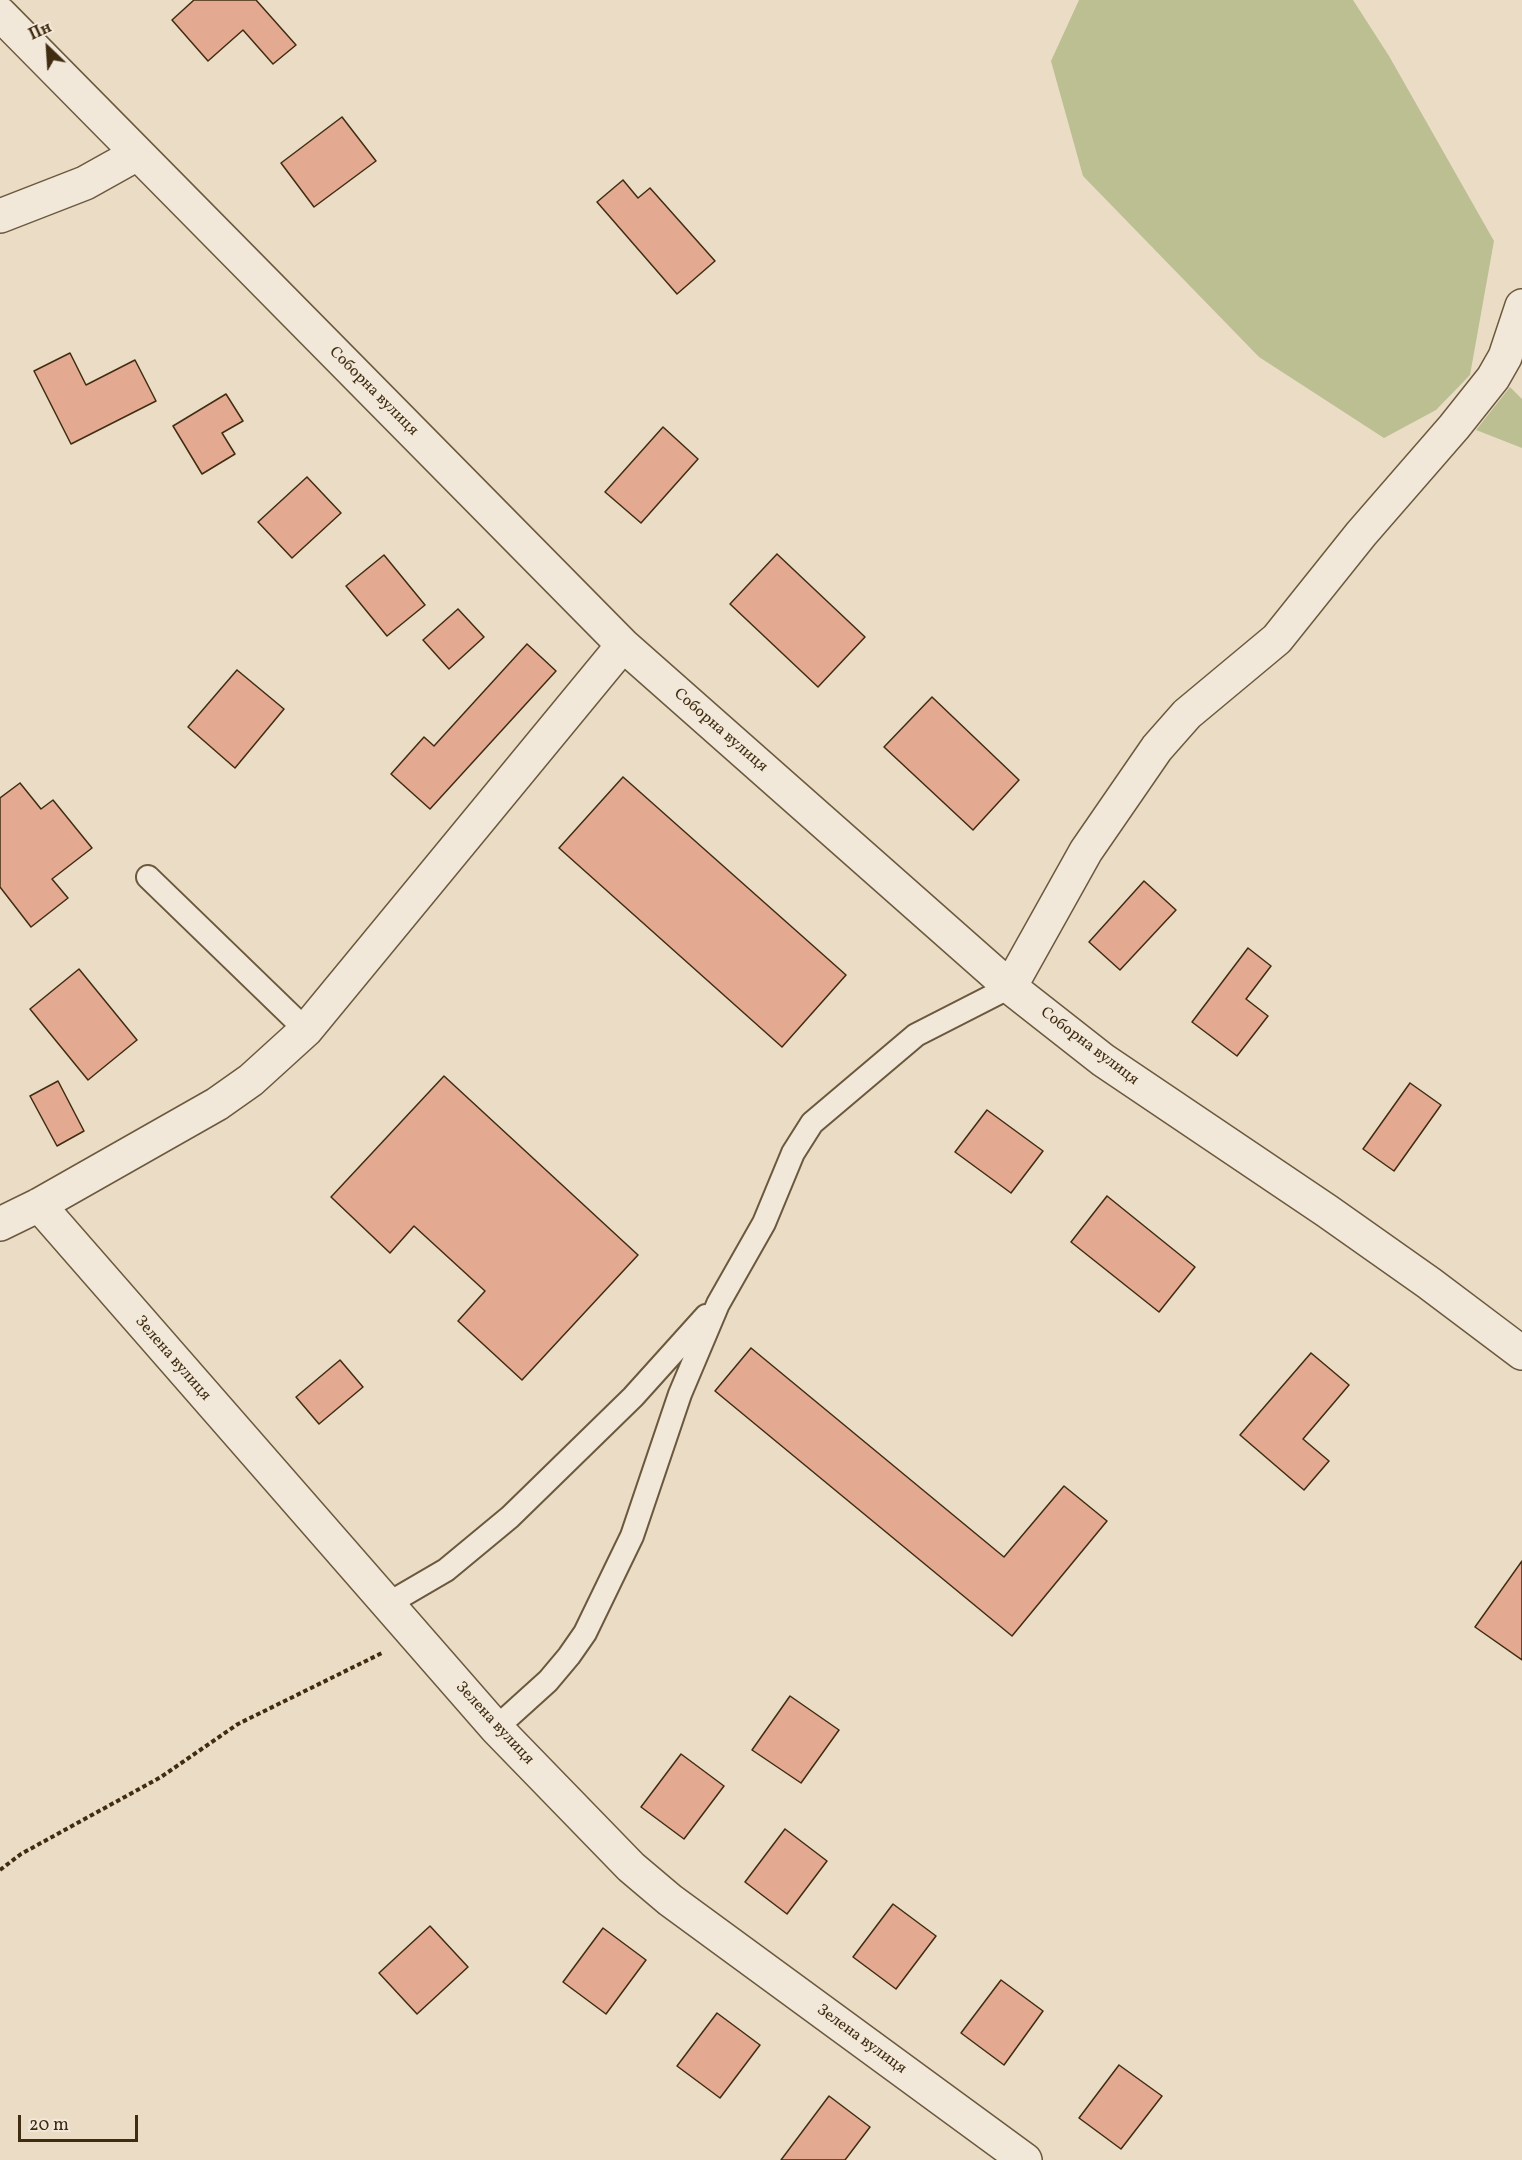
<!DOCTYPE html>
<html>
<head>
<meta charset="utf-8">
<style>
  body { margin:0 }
  #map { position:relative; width:1522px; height:2160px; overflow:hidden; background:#ebdcc5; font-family:Vollkorn,serif }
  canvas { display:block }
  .north { position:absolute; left:18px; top:18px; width:60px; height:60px; -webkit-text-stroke:4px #f2e8d9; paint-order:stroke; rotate:335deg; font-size:16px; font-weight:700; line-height:24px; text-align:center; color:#402d11 }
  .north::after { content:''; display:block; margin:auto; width:21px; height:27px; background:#402d11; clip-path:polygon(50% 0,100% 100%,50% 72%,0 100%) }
  .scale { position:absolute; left:18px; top:2115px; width:120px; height:27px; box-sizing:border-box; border:3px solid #402d11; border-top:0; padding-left:8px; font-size:18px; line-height:21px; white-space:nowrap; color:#402d11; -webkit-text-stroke:4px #f2e8d9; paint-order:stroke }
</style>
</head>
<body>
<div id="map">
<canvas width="1522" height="2160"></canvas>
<div class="north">Пн</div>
<div class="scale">20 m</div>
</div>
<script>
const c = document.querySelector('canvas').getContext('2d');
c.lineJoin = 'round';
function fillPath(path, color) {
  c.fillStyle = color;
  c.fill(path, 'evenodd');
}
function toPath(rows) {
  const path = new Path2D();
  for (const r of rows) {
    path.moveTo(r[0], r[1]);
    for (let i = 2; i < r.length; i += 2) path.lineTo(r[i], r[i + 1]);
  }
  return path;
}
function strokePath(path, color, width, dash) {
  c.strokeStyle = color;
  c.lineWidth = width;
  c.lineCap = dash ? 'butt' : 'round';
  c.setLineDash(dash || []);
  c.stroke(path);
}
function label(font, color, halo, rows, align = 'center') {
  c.font = font + ' Vollkorn,serif';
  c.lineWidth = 4.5;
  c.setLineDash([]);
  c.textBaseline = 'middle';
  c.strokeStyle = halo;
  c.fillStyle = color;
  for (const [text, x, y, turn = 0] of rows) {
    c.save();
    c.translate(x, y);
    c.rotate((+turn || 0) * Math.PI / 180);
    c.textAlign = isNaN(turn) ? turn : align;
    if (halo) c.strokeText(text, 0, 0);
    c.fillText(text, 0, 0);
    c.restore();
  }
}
fillPath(toPath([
  [1079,0,1353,0,1389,56,1494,241,1470,375,1436,410,1384,438,1259,357,1083,176,1051,61],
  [1510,387,1522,399,1522,448,1476,430]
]), '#bbbf92');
const building = toPath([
  [194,0,256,0,296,45,273,64,243,30,208,61,172,20,194,0],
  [342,117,376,161,314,207,281,163,342,117],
  [623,180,638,198,650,188,715,261,677,294,597,202,623,180],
  [70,353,86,385,135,360,156,401,71,444,34,371,70,353],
  [226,394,243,421,222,433,235,454,202,474,173,426,226,394],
  [663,427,698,459,641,523,605,492,663,427],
  [307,477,341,513,292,558,258,522,307,477],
  [777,554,865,637,818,687,730,604,777,554],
  [384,555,425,605,387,636,346,586,384,555],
  [458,609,484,637,449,669,423,640,458,609],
  [527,644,556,671,430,809,391,774,424,737,434,746,527,644],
  [237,670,284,709,235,768,188,727,237,670],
  [932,697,1019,780,973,830,884,747,932,697],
  [623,777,846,975,782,1047,559,848,623,777],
  [20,783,41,809,53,800,92,848,52,879,68,898,31,927,0,887,0,798,20,783],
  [1144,881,1176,910,1120,970,1089,942,1144,881],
  [1248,948,1271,966,1246,999,1268,1016,1237,1056,1192,1022,1248,948],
  [79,969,137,1040,88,1080,30,1009,79,969],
  [444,1076,638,1255,522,1380,458,1321,485,1291,414,1226,390,1253,331,1197,444,1076],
  [58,1081,84,1131,57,1146,30,1096,58,1081],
  [1410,1083,1441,1105,1394,1171,1363,1149,1410,1083],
  [987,1110,1043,1151,1011,1193,955,1152,987,1110],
  [1107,1196,1195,1267,1159,1312,1071,1242,1107,1196],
  [751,1348,1004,1557,1064,1486,1107,1521,1012,1636,715,1391,751,1348],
  [1311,1353,1349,1385,1303,1439,1329,1461,1304,1490,1240,1435,1311,1353],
  [340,1360,363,1387,319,1424,296,1397,340,1360],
  [1522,1561,1522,1660,1475,1627,1522,1561],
  [790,1696,839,1730,801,1783,752,1750,790,1696],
  [681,1754,724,1786,684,1839,641,1807,681,1754],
  [785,1829,827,1861,787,1914,745,1882,785,1829],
  [893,1904,936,1936,896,1989,853,1957,893,1904],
  [430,1926,468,1967,417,2014,379,1973,430,1926],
  [603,1928,646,1960,606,2014,563,1982,603,1928],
  [1001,1980,1043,2011,1004,2065,961,2033,1001,1980],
  [717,2013,760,2045,720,2098,677,2066,717,2013],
  [1119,2065,1162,2096,1121,2149,1079,2118,1119,2065],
  [829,2096,870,2127,845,2160,781,2160,829,2096]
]);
fillPath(building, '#e4aa91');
strokePath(building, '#402d11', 1.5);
const service = toPath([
  [148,877,306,1030],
  [386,1605,446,1570,510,1517,633,1397,706,1316],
  [496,1728,548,1681,569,1656,585,1633,632,1536,680,1394,718,1304,764,1223,793,1153,812,1123,916,1035,1010,987]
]);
const minor = toPath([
  [0,14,623,645,1010,987,1103,1060,1327,1211,1429,1283,1522,1353],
  [0,216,85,183,137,154],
  [1010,987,1086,851,1157,748,1187,714,1277,639,1361,534,1454,427,1493,378,1505,357,1522,306],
  [39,1205,496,1728,631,1867,670,1900,1025,2160],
  [0,1224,39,1205,217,1104,251,1080,306,1030,623,645]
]);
strokePath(service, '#6b593e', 26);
strokePath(minor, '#6b593e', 36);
strokePath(toPath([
  [0,1870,21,1854,161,1777,238,1724,382,1653]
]), '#402d11', 4, [4.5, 3]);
strokePath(service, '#f2e8d9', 22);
strokePath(minor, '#f2e8d9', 33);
label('16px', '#402d11', '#f2e8d9', [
  ["Соборна вулиця",373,392,45],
  ["Соборна вулиця",720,731,41],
  ["Соборна вулиця",1089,1047,37],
  ["Зелена вулиця",172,1359,49],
  ["Зелена вулиця",494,1724,47],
  ["Зелена вулиця",861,2040,36]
]);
</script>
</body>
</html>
